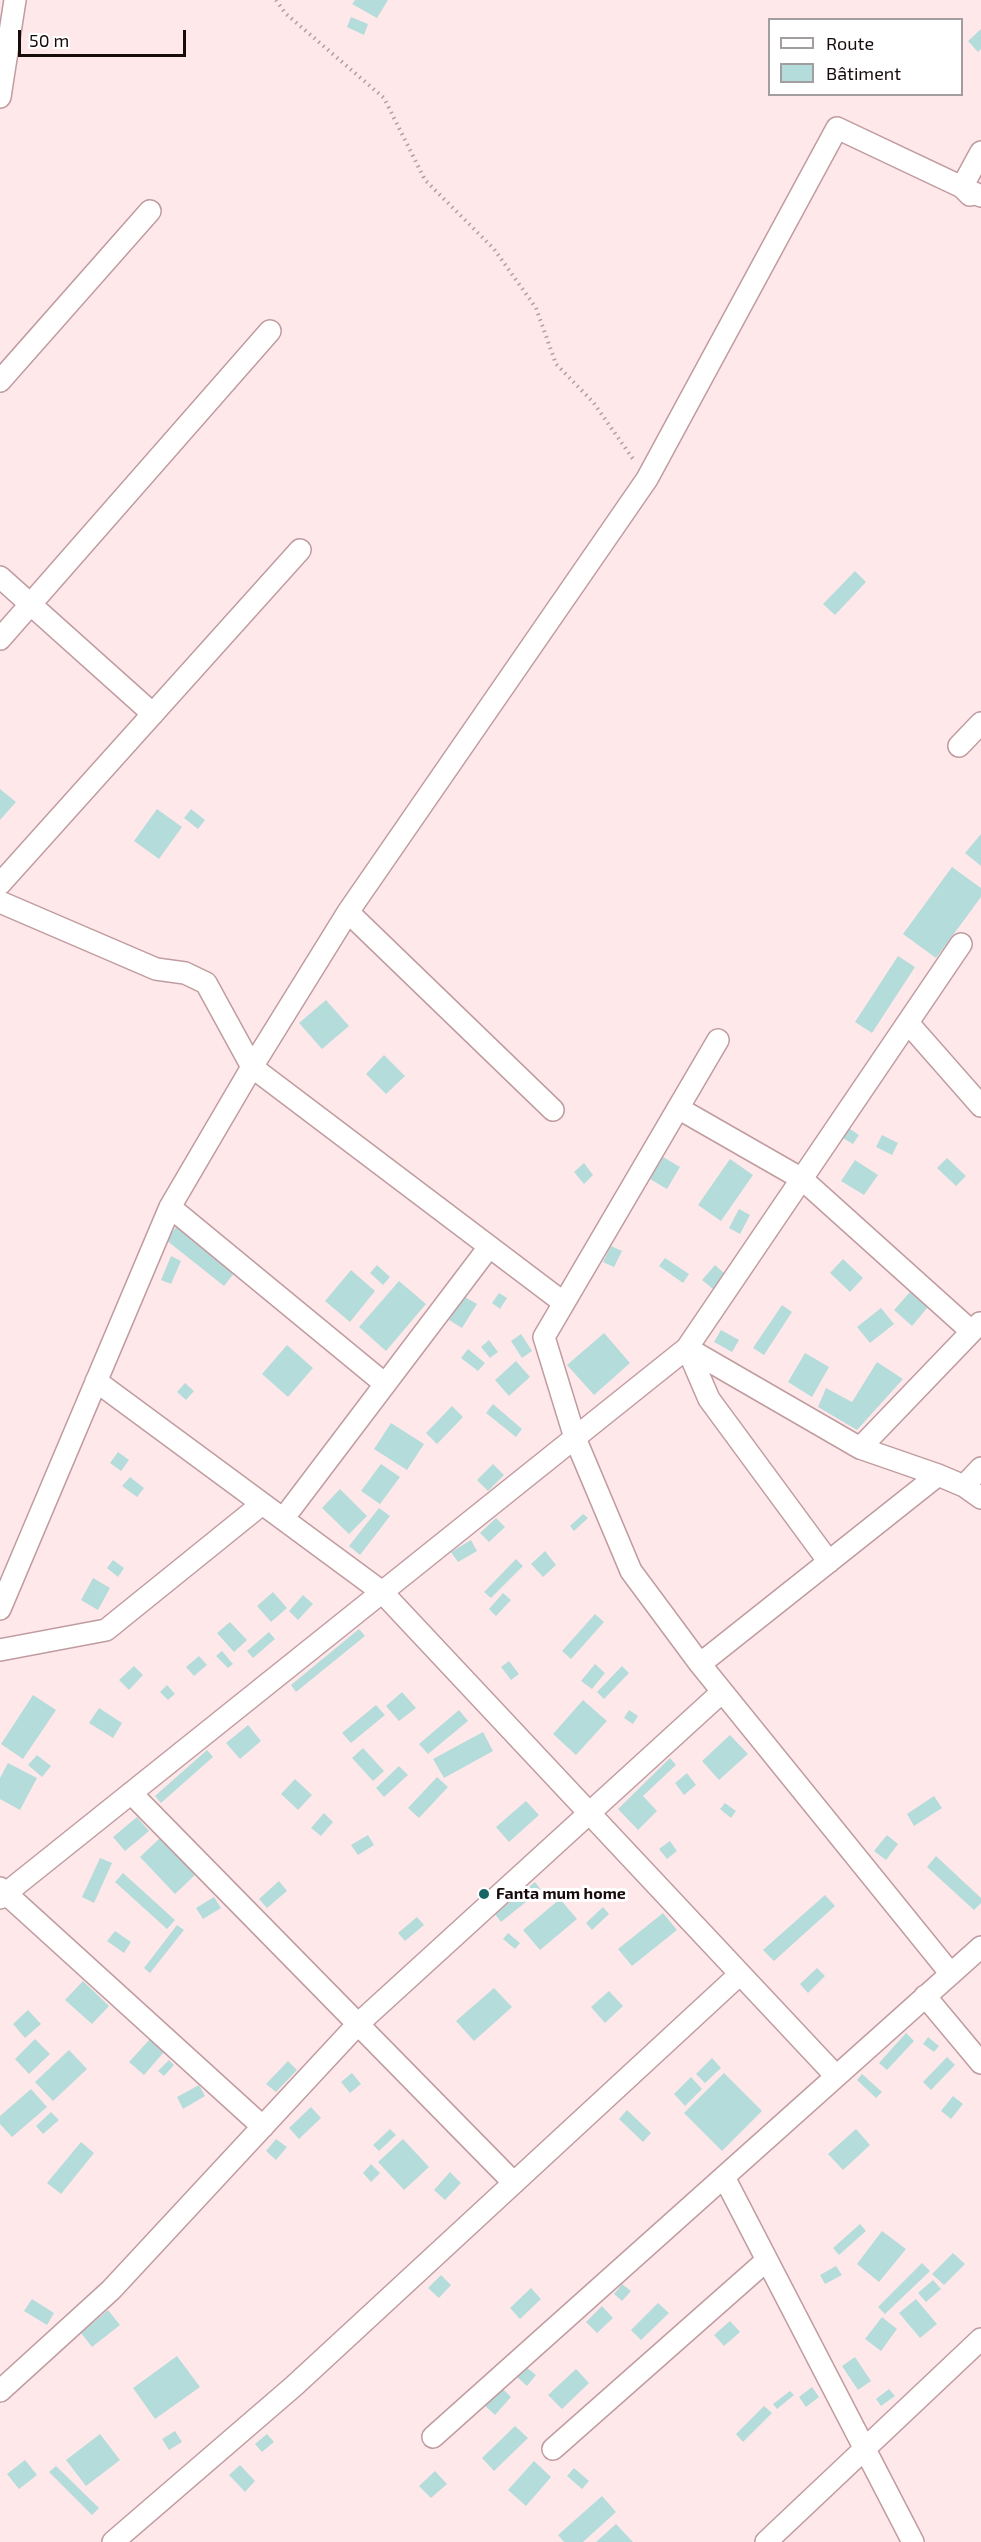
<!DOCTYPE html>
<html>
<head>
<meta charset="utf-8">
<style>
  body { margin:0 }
  #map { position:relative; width:981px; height:2542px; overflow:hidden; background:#ffe8ea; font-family:"Exo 2",sans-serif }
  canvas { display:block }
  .legend { position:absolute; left:768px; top:18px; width:195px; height:78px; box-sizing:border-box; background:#fff; border:2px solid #a29d9e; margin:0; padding:8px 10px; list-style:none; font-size:18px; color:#170b0c }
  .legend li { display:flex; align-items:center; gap:12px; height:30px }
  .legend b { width:30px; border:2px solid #a29d9e }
  .scale { position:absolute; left:18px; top:30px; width:168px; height:27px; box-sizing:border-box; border:3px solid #170b0c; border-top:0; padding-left:8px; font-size:18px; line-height:21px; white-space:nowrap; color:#170b0c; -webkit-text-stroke:4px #fff; paint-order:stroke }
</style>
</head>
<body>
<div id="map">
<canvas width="981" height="2542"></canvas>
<ul class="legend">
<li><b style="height:8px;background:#fff"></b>Route</li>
<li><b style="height:16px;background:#b4dcda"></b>Bâtiment</li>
</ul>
<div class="scale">50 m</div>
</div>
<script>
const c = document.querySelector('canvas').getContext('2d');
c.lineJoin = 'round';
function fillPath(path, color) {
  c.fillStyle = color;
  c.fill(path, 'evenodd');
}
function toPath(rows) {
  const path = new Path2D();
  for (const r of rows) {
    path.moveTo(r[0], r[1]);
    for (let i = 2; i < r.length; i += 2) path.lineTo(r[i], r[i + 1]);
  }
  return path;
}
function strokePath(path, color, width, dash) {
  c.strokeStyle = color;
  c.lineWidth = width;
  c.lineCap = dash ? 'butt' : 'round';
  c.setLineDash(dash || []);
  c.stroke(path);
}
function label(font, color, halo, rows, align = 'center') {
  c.font = font + ' "Exo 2",sans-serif';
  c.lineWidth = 6;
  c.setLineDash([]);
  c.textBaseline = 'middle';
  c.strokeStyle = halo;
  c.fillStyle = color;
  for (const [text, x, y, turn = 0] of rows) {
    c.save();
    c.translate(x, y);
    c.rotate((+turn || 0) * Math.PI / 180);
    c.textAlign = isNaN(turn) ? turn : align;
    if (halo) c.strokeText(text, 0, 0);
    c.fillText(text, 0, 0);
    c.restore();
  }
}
fillPath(toPath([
  [355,0,388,0,377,18,352,4],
  [351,17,368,24,364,35,347,27],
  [981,29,981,49,978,52,968,41],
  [855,571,866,582,835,615,823,604],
  [0,789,16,802,0,820],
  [157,809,182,827,159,859,134,841],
  [191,809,205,820,198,829,184,818],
  [981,834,981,866,965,853],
  [952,867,981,888,981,897,936,958,903,934],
  [898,956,915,967,872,1033,855,1022],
  [326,1000,349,1026,322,1049,299,1023],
  [384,1055,405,1076,386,1094,366,1074],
  [847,1127,859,1135,853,1144,841,1137],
  [882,1135,898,1143,892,1155,876,1147],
  [663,1157,680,1167,667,1189,650,1179],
  [947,1158,966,1176,956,1186,937,1168],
  [730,1159,753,1175,721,1221,698,1205],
  [855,1160,878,1175,864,1195,841,1181],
  [584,1163,593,1175,584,1184,574,1172],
  [739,1209,750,1215,740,1234,729,1228],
  [177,1226,235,1272,224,1286,166,1240],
  [611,1246,622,1251,614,1267,603,1262],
  [171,1256,181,1261,171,1284,161,1280],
  [665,1258,689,1274,683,1283,659,1266],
  [843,1259,863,1278,850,1292,830,1273],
  [377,1265,390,1277,383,1285,370,1273],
  [715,1265,725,1274,713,1289,702,1280],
  [351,1270,375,1291,350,1322,325,1301],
  [399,1281,426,1304,386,1351,359,1327],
  [910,1292,928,1307,912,1326,894,1310],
  [499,1293,507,1298,500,1309,492,1303],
  [463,1296,477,1304,462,1328,449,1320],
  [782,1305,792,1312,764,1355,753,1348],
  [881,1308,894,1324,870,1343,857,1327],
  [721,1330,739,1340,732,1352,714,1342],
  [604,1333,630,1363,594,1395,567,1365],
  [521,1334,532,1351,522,1358,511,1341],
  [489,1340,498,1352,490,1358,481,1347],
  [287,1345,313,1368,288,1397,262,1374],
  [468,1349,485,1363,478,1371,461,1358],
  [805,1353,829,1367,812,1397,788,1382],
  [516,1361,530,1377,509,1396,495,1380],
  [877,1362,903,1379,857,1430,818,1407,826,1388,852,1402],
  [185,1383,194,1391,186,1400,177,1392],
  [493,1404,522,1429,516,1437,486,1413],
  [452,1406,463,1417,437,1444,426,1433],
  [391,1423,424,1444,407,1470,374,1449],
  [118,1452,129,1460,121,1471,110,1463],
  [381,1464,400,1477,380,1504,361,1491],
  [493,1464,504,1475,488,1491,477,1480],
  [130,1477,144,1488,137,1497,122,1486],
  [340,1489,367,1516,349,1534,322,1508],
  [379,1508,390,1516,360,1555,349,1546],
  [583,1514,588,1518,574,1531,570,1526],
  [496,1518,505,1527,489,1542,480,1533],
  [471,1540,477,1551,458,1562,451,1552],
  [545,1551,556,1565,543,1577,531,1564],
  [516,1559,523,1566,491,1598,484,1592],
  [113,1560,124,1568,118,1577,107,1568],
  [93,1578,110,1588,98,1610,81,1600],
  [273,1592,287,1608,271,1622,257,1606],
  [503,1593,511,1600,496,1616,489,1609],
  [303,1595,313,1604,298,1620,289,1611],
  [595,1614,604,1622,571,1659,562,1651],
  [230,1622,247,1640,234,1652,217,1633],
  [359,1629,365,1636,296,1692,291,1685],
  [269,1632,275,1639,253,1658,247,1651],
  [222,1651,233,1664,228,1668,216,1656],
  [199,1656,207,1665,194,1676,186,1667],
  [509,1661,519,1674,511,1680,501,1667],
  [595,1664,605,1673,592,1689,581,1681],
  [134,1666,143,1675,129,1690,119,1680],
  [622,1666,629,1673,604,1699,597,1692],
  [167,1685,175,1694,168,1700,160,1692],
  [402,1692,416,1708,399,1721,386,1706],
  [33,1695,56,1710,23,1759,1,1744],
  [583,1700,607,1721,576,1755,553,1734],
  [376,1705,385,1715,351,1743,342,1733],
  [99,1708,122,1723,113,1738,89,1723],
  [459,1710,468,1721,428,1754,419,1744],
  [629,1710,638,1716,633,1724,624,1718],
  [248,1725,261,1741,240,1759,226,1743],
  [483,1732,493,1751,444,1778,433,1759],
  [730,1735,748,1754,719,1780,702,1761],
  [363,1748,384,1771,373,1781,352,1758],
  [207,1750,213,1757,161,1803,155,1796],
  [37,1755,51,1766,42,1777,28,1765],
  [670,1758,676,1765,643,1796,657,1811,638,1830,618,1809],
  [8,1763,37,1778,20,1810,0,1799,0,1778],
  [399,1766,408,1775,384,1797,376,1788],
  [687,1773,696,1785,684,1795,675,1783],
  [437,1777,448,1787,419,1818,408,1808],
  [295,1779,312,1795,298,1810,281,1794],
  [934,1796,942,1808,914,1826,907,1814],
  [526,1801,539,1815,509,1842,496,1827],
  [725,1803,736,1811,731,1818,720,1809],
  [324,1813,333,1822,321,1836,311,1828],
  [137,1817,149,1831,125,1851,113,1837],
  [368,1835,374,1845,358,1855,351,1845],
  [887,1835,898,1844,886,1860,874,1851],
  [160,1838,196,1874,175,1894,140,1857],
  [670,1841,677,1851,667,1859,659,1849],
  [936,1856,981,1898,981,1903,974,1910,927,1867],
  [100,1858,112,1863,94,1903,82,1897],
  [123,1873,175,1920,167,1929,115,1882],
  [279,1881,287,1891,267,1908,259,1899],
  [535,1882,541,1890,501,1922,495,1914],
  [825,1895,835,1906,774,1961,763,1950],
  [214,1897,221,1908,203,1919,196,1908],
  [560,1899,577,1919,540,1950,523,1930],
  [603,1907,609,1914,592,1930,586,1923],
  [663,1913,677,1930,632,1966,618,1949],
  [417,1917,424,1925,405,1941,398,1933],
  [177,1925,184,1930,150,1973,144,1968],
  [115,1931,131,1942,124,1953,107,1941],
  [508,1933,520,1943,515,1949,503,1939],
  [817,1968,825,1976,808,1993,800,1984],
  [83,1981,109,2006,92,2024,65,2000],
  [494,1988,512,2007,474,2041,456,2021],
  [609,1991,623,2006,605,2023,591,2007],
  [28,2010,41,2024,25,2038,13,2024],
  [906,2033,914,2041,887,2070,879,2063],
  [928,2037,939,2046,934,2052,923,2044],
  [35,2039,50,2054,29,2074,15,2059],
  [150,2039,164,2052,144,2075,129,2062],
  [69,2050,87,2069,53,2101,35,2082],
  [947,2057,955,2065,931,2090,923,2082],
  [712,2058,721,2068,705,2083,696,2074],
  [169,2060,174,2065,164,2076,158,2071],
  [288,2061,297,2070,276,2092,266,2084],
  [352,2073,361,2084,350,2093,341,2082],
  [724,2073,762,2111,722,2151,684,2113],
  [862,2074,882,2092,876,2098,857,2080],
  [691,2077,702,2089,685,2106,674,2094],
  [199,2085,205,2096,183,2109,177,2097],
  [31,2089,47,2107,12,2137,0,2124,0,2116],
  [953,2096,963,2104,951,2119,941,2111],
  [311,2107,321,2118,299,2139,289,2128],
  [627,2110,651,2133,643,2142,619,2119],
  [51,2112,59,2120,43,2134,36,2126],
  [390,2129,396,2135,379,2151,373,2145],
  [856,2129,870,2145,843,2170,828,2154],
  [276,2139,287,2147,276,2160,266,2151],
  [403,2139,429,2167,404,2190,378,2162],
  [81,2142,94,2153,61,2194,47,2183],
  [371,2164,380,2173,371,2182,363,2173],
  [450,2172,461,2183,445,2200,434,2190],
  [860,2224,866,2231,839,2255,833,2248],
  [882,2231,906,2249,879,2282,857,2264],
  [953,2253,965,2264,944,2285,932,2274],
  [922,2263,930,2271,885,2314,878,2307],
  [836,2266,842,2275,825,2284,820,2275],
  [441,2275,451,2285,439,2298,428,2288],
  [933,2280,941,2289,926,2302,918,2293],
  [622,2284,631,2291,622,2301,614,2294],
  [531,2288,541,2299,520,2319,510,2308],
  [32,2299,54,2313,47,2325,24,2311],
  [916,2299,937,2324,920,2338,899,2313],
  [658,2303,669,2313,641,2340,631,2330],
  [602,2306,613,2318,597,2333,586,2322],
  [108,2310,120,2325,92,2347,81,2333],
  [882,2317,897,2329,881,2351,865,2339],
  [730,2321,740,2332,724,2346,714,2335],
  [177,2356,200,2387,155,2419,133,2388],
  [855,2357,871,2381,858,2390,842,2366],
  [526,2367,536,2375,527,2386,517,2377],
  [576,2369,589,2383,562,2409,548,2395],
  [497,2383,511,2397,495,2415,480,2401],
  [812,2387,819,2397,806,2407,799,2397],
  [889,2389,895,2396,881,2406,876,2399],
  [790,2391,794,2395,777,2409,773,2404],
  [764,2406,772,2413,743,2442,736,2434],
  [515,2426,528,2438,494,2471,482,2458],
  [175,2431,182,2442,169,2450,162,2439],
  [100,2434,120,2460,86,2486,66,2460],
  [267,2434,274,2442,262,2452,255,2444],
  [25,2460,37,2475,19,2489,7,2474],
  [534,2461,551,2477,526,2506,508,2490],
  [240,2465,255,2481,245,2492,229,2475],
  [56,2466,99,2508,92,2515,49,2472],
  [574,2468,589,2481,582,2489,567,2476],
  [435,2471,447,2484,431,2498,419,2486],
  [602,2496,616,2512,583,2542,564,2542,558,2535],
  [616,2524,633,2542,596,2542]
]), '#b4dcda');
const minor = toPath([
  [0,97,15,0],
  [970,195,962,187,981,152],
  [0,381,150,211],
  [0,577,153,714],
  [0,639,270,331],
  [959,746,981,723],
  [0,884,300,550],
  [0,902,156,969,185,973,206,983,252,1067,564,1303],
  [348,912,553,1110],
  [908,1023,981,1106],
  [718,1040,544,1337,575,1438,631,1571,700,1664,951,1974],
  [678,1108,802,1179,971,1331],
  [170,1207,385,1384],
  [687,1348,860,1448,938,1475,964,1486,981,1498],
  [687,1348,709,1399,829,1562],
  [96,1381,382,1592,836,2076],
  [860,1448,980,1323],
  [964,1486,981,1468],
  [283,1519,489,1247],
  [0,1609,170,1207,252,1067,348,912,647,479,837,128,981,196],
  [0,1650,106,1630,262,1504],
  [700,1664,938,1475],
  [131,1793,514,2183],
  [0,1888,263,2127],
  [0,1898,687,1348,961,944],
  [925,1996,981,2063],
  [724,2177,913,2542],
  [0,2391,111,2290,358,2024,722,1692],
  [433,2437,981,1947],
  [553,2449,767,2260],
  [113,2542,294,2386,740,1974],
  [766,2542,981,2339]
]);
strokePath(minor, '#c09ca0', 24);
strokePath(toPath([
  [276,0,285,13,384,98,425,180,494,249,536,308,556,364,593,402,633,459]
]), '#b19ea0', 4, [1.5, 4.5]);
strokePath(minor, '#fff', 21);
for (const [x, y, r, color] of [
  [484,1894,6,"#176564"]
]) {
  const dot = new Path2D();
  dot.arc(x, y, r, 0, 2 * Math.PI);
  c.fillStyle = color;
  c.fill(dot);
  strokePath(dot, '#fff', 2);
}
label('bold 16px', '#170b0c', '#fff', [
  ["Fanta mum home",496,1894]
], 'left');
</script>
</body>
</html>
